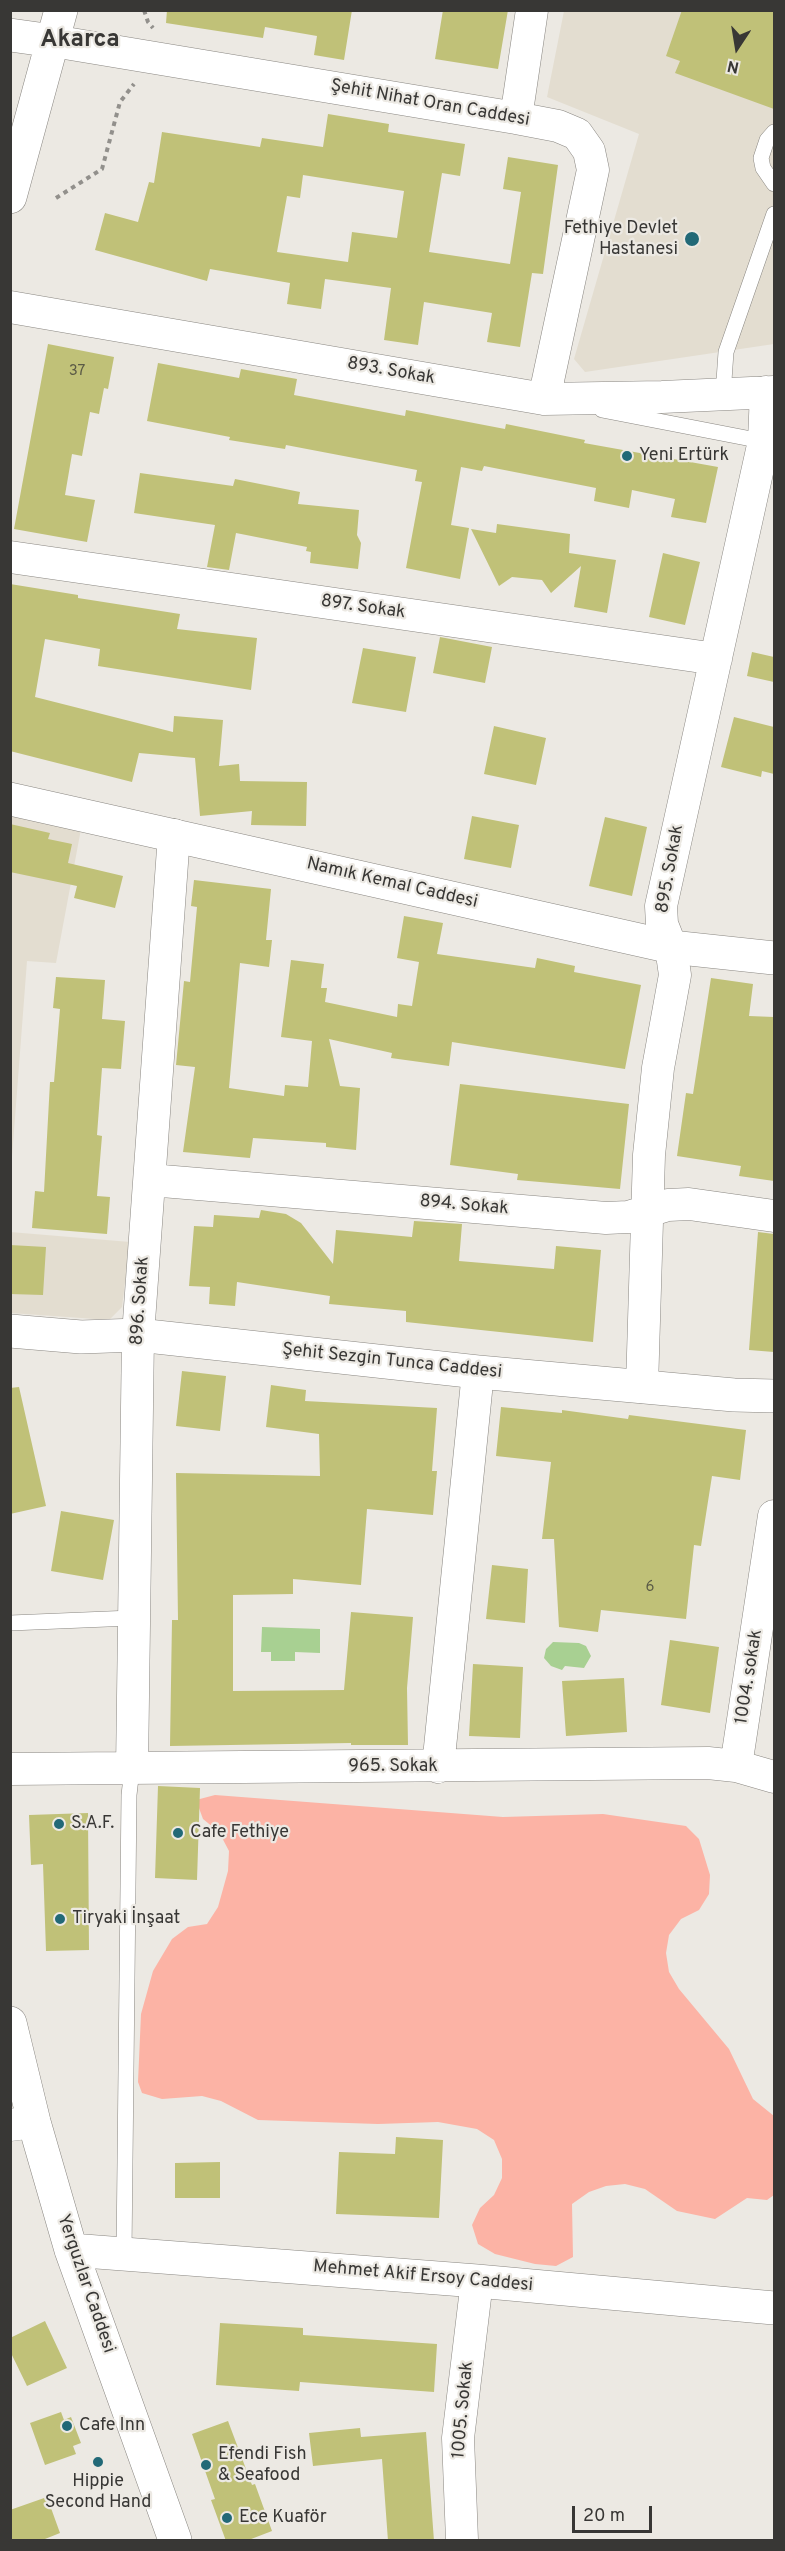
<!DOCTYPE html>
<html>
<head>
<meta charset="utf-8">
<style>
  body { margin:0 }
  #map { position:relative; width:785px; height:2551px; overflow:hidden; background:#ece9e3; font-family:Overpass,sans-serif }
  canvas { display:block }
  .frame { position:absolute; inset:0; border:12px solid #383735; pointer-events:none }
  .north { position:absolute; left:707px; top:18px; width:60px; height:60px; -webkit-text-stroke:4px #ece9e3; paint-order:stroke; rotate:192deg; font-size:16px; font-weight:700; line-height:24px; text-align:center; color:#383735 }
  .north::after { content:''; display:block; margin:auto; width:21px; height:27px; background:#383735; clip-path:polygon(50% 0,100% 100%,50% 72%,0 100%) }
  .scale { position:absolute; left:572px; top:2506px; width:80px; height:27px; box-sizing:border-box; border:3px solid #383735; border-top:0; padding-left:8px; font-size:18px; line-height:21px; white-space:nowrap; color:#383735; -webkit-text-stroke:4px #ece9e3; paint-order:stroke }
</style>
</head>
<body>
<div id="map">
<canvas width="785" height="2551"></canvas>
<div class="frame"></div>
<div class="north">N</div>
<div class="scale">20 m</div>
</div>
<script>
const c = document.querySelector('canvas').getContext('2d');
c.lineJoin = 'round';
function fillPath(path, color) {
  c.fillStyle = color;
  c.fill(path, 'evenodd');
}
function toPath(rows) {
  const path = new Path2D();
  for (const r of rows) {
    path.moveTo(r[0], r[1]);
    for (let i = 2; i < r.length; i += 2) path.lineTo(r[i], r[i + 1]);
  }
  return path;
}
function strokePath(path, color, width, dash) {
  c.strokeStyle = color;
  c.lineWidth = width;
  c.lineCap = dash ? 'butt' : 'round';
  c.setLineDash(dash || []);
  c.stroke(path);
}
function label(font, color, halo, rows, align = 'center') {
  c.font = font + ' Overpass,sans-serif';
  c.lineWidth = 4.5;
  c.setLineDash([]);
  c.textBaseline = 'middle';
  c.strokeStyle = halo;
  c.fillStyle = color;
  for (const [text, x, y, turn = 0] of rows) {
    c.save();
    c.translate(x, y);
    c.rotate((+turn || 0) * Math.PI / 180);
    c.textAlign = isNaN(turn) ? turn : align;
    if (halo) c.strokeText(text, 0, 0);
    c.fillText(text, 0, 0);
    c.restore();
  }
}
fillPath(toPath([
  [564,11,774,11,774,344,585,372,574,359,639,134,547,97],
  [11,814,81,829,56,963,27,961,11,1170],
  [10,1232,130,1242,122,1307,109,1320,11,1313]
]), '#e3ddd0');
fillPath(toPath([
  [215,1795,503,1817,603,1814,686,1826,699,1839,710,1875,709,1894,699,1910,681,1919,669,1935,666,1953,669,1972,679,1989,729,2049,753,2099,774,2116,774,2195,767,2200,747,2198,715,2219,677,2211,645,2189,625,2184,606,2186,589,2192,572,2204,573,2257,556,2266,535,2264,495,2254,478,2244,472,2225,480,2208,494,2195,502,2178,502,2159,494,2140,477,2129,438,2122,378,2124,258,2120,221,2101,202,2096,162,2099,142,2093,138,2082,141,2014,153,1971,172,1939,188,1927,207,1924,218,1907,228,1871,229,1851,219,1832,203,1819,196,1800]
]), '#fcb3a5');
fillPath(toPath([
  [262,1627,320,1629,320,1653,295,1652,295,1661,271,1661,271,1652,261,1652],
  [553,1642,579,1643,586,1646,591,1656,584,1668,565,1666,562,1670,551,1666,544,1658,546,1649]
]), '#a8d092');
fillPath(toPath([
  [167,10,352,10,344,60,314,55,317,36,265,27,263,38,166,23],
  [443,10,508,10,498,69,435,59],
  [682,10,774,10,774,109,675,73,680,61,666,56],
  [328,114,389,124,388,132,465,144,460,176,442,173,429,252,510,264,521,192,503,189,508,157,558,165,543,274,532,273,520,347,487,342,492,313,424,302,418,345,384,340,391,288,325,279,321,309,287,304,290,283,210,269,207,281,95,250,105,213,138,222,149,182,154,183,162,132,260,147,262,138,323,147],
  [303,175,404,191,397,238,352,232,348,262,277,252,287,196,300,198],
  [48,344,114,357,108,389,104,388,99,414,90,412,82,456,72,454,65,495,95,500,87,542,14,529],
  [158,363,239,378,241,369,297,379,294,395,405,416,406,410,505,429,506,424,585,440,584,443,718,467,706,523,671,517,675,499,632,490,629,508,594,501,596,488,484,466,482,471,461,467,451,525,469,528,460,579,406,568,422,482,415,481,417,470,286,445,285,449,229,440,230,437,147,421],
  [140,473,233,486,235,479,300,492,298,504,359,510,357,535,361,543,358,569,310,563,311,552,306,551,307,547,236,533,229,570,207,567,215,525,134,513],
  [497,524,570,534,569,553,616,560,607,613,574,607,581,566,551,593,542,580,512,577,499,586,471,529,496,533],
  [663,553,700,562,685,625,649,617],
  [10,584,78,595,78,598,180,614,177,629,257,638,251,690,98,666,100,649,45,639,35,697,173,732,174,716,223,720,219,766,239,764,240,781,307,782,306,826,251,825,252,811,200,816,195,758,139,753,132,782,10,751],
  [440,637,492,647,485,683,433,673],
  [363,648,416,657,406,712,352,703],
  [752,652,774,657,774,682,747,676],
  [734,717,774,727,774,774,762,771,761,777,721,767],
  [494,726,546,738,536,785,484,774],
  [472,816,519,825,511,868,464,859],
  [605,817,647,827,632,896,589,886],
  [10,824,50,833,48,839,72,844,68,863,123,876,115,908,74,898,77,886,10,872],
  [194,880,271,889,266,940,272,940,269,967,240,963,229,1088,284,1096,285,1085,308,1087,312,1041,281,1037,291,960,324,964,321,988,327,988,325,1002,397,1017,398,1004,412,1006,419,962,397,958,404,916,443,923,437,954,535,968,537,958,575,966,574,972,641,985,625,1069,452,1042,449,1066,391,1058,392,1053,329,1039,340,1086,360,1088,356,1150,326,1147,326,1143,253,1138,250,1158,183,1152,195,1067,176,1065,184,981,190,982,197,907,191,906],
  [56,977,105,980,102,1019,125,1021,121,1069,102,1068,97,1135,102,1136,97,1196,110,1197,107,1234,32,1228,35,1191,44,1192,50,1082,54,1082,60,1009,53,1008],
  [711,978,753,984,749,1016,774,1017,774,1181,739,1176,741,1166,677,1156,686,1093,693,1094],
  [460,1084,629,1104,620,1189,517,1180,518,1174,450,1165],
  [261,1210,286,1214,301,1223,333,1264,336,1230,412,1237,414,1221,462,1224,459,1261,554,1269,556,1246,601,1250,593,1342,406,1322,406,1311,329,1304,330,1296,237,1282,235,1306,209,1304,210,1287,189,1286,194,1226,213,1227,214,1215,259,1218],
  [758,1232,774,1234,774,1352,749,1350],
  [10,1245,46,1247,43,1295,10,1294],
  [182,1371,226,1376,220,1431,176,1426],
  [271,1385,306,1390,305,1401,437,1408,432,1471,437,1471,433,1515,367,1509,361,1585,293,1579,293,1594,233,1595,233,1691,344,1690,351,1612,413,1617,407,1688,408,1745,351,1745,351,1743,170,1746,172,1620,178,1620,176,1473,320,1476,319,1434,266,1427],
  [19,1387,46,1506,10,1514,10,1388],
  [501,1407,562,1413,562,1410,628,1419,629,1415,746,1430,740,1480,712,1476,701,1546,694,1545,686,1619,601,1610,598,1632,559,1627,554,1539,542,1539,551,1462,496,1456],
  [61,1511,114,1520,103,1580,51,1571],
  [492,1565,528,1569,525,1623,486,1619],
  [670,1640,719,1647,710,1713,661,1705],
  [473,1664,523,1667,520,1738,469,1736],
  [624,1678,627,1732,566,1736,562,1681],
  [158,1786,200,1788,197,1880,155,1878],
  [88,1813,89,1950,46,1951,43,1864,31,1865,29,1815],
  [396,2137,443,2140,439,2218,336,2214,339,2152,395,2154],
  [220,2162,220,2198,175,2198,175,2163],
  [45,2321,67,2368,27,2386,10,2351,10,2338],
  [220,2323,303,2328,303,2335,437,2344,434,2392,300,2382,299,2391,216,2385],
  [61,2412,64,2420,71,2417,81,2443,73,2446,76,2454,45,2465,30,2423],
  [228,2421,252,2485,255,2484,272,2531,246,2541,226,2541,211,2500,215,2499,192,2434],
  [360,2428,361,2437,426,2432,434,2541,388,2541,382,2459,313,2466,309,2433],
  [47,2497,60,2533,40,2541,10,2541,10,2510]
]), '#c0c178');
const lane = toPath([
  [774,132,767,140,761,158,763,168,774,184],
  [723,395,726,352,774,214],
  [602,410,767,442],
  [10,1623,132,1618],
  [124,2253,129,1795,132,1769]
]);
const street = toPath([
  [53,41,516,118,558,126,577,134,589,151,593,170,544,399],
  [516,118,532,10],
  [10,307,544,399,662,397,774,392],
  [10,557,716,659],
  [150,1180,606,1218,628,1217,668,1205,689,1204,774,1216],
  [642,1387,649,1155,658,1068,675,975,671,947,662,924,661,906,764,441,766,392],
  [736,1766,774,1516],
  [438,1767,478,1372],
  [10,1769,708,1763,736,1766,774,1777],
  [132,1769,138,1335,174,835],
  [10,2125,34,2122],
  [462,2540,458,2438,477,2281]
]);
const secondary = toPath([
  [10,35,53,41],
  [10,197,61,10],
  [10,799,671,947,774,958],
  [10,1331,81,1337,138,1335,478,1372,734,1395,774,1396],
  [10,2023,34,2122,71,2250,175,2540],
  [71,2250,477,2281,774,2308]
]);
strokePath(lane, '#8a8782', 16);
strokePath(street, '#8a8782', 33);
strokePath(secondary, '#8a8782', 34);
strokePath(toPath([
  [144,10,148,22,153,28],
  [56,198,102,169,120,102,134,84]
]), '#92908c', 4, [4.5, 4.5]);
strokePath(lane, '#fff', 15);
strokePath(street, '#fff', 32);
strokePath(secondary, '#fff', 33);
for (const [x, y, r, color] of [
  [692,239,8,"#226977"],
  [627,456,6,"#226977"],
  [59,1824,6,"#226977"],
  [178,1833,6,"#226977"],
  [60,1919,6,"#226977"],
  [67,2426,6,"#226977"],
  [98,2462,6,"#226977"],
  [206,2465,6,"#226977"],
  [227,2518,6,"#226977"]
]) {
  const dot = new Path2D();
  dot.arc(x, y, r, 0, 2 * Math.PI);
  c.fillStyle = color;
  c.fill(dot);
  strokePath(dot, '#ece9e3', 2);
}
label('15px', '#5a5a46', null, [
  ["37",77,372],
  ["6",650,1588]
]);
label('18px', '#383735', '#ece9e3', [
  ["Şehit Nihat Oran Caddesi",430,104,10],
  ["893. Sokak",391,372,10],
  ["897. Sokak",363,608,8],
  ["895. Sokak",671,869,-80],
  ["Namık Kemal Caddesi",392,884,13],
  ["894. Sokak",464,1206,5],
  ["896. Sokak",141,1301,-86],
  ["Şehit Sezgin Tunca Caddesi",392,1362,6],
  ["1004. sokak",750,1677,-81],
  ["965. Sokak",393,1767],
  ["Mehmet Akif Ersoy Caddesi",423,2277,5],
  ["Yerguzlar Caddesi",85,2284,71],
  ["1005. Sokak",464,2410,-85]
]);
label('18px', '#383735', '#ece9e3', [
  ["Fethiye Devlet",678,229,"right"],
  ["Hastanesi",678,250,"right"],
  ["Yeni Ertürk",639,456],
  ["S.A.F.",71,1824],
  ["Cafe Fethiye",190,1833],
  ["Tiryaki İnşaat",72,1919],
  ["Cafe Inn",79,2426],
  ["Efendi Fish",218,2455],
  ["& Seafood",218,2476],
  ["Hippie",98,2482,"center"],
  ["Second Hand",98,2503,"center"],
  ["Ece Kuaför",239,2518]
], 'left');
label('bold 24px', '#383735', '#ece9e3', [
  ["Akarca",80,41]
]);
</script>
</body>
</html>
